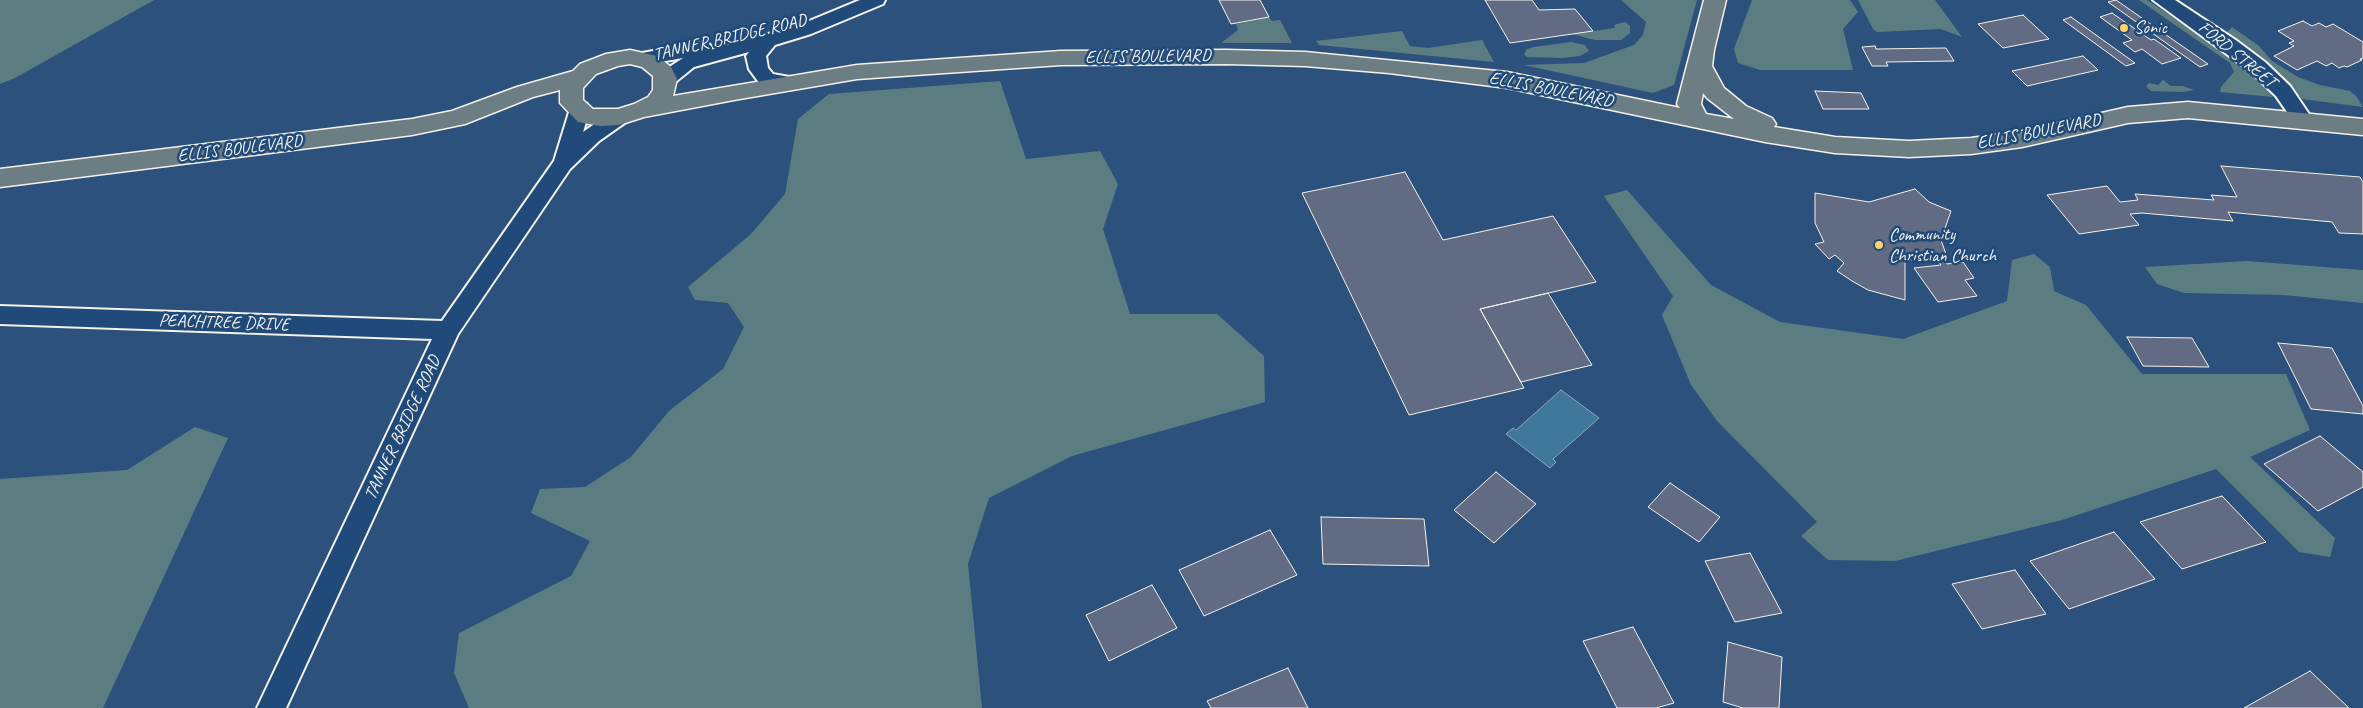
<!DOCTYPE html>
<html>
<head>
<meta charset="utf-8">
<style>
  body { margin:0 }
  canvas { display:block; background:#2c517c }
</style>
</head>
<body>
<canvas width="2363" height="708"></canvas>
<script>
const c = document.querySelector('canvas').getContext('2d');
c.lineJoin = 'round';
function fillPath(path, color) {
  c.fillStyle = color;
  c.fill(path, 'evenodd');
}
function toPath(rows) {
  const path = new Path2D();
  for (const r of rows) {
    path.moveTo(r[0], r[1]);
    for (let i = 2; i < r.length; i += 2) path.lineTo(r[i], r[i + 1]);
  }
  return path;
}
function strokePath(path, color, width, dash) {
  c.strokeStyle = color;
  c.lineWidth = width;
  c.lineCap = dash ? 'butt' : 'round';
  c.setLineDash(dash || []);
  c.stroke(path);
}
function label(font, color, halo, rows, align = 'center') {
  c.font = font + ' Caveat,sans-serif';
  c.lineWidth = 5;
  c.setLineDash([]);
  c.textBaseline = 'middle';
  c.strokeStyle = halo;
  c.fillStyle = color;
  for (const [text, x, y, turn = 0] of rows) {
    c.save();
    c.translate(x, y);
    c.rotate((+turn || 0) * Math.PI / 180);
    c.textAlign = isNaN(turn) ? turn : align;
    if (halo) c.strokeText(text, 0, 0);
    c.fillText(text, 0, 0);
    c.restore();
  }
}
fillPath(toPath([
  [0,0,154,0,15,78,0,84],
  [1621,0,1697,0,1674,85,1653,93,1524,65,1584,63,1634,45,1643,35,1646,22],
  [1752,0,1850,0,1858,12,1843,29,1853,70,1760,70,1738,63,1734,49],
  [1858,0,1935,0,1962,37,1941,29,1877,32,1873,29],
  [2139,0,2147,0,2230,55,2252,74,2273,97,2220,92,2221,87,2234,72,2230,63],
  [1269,17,1272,21,1280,20,1292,43,1221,43,1238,30,1236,24],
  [1625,22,1630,26,1630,33,1621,40,1595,40,1572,34,1615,28,1614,25],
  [2232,27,2259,46,2272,61,2298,77,2320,85,2350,91,2356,96,2363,107,2302,99,2264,60,2226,33],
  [1402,31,1410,46,1428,48,1482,40,1494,62,1319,45,1316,41],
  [1571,42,1585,45,1589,51,1580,56,1563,58,1527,57,1524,54,1527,49,1534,47],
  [2163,80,2171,86,2183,86,2194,90,2183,92,2151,91,2146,86,2149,83,2158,85],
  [1000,81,1026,159,1100,151,1118,184,1103,229,1130,314,1217,314,1264,356,1265,402,1072,456,989,498,968,564,982,708,469,708,454,673,459,633,571,576,590,541,531,513,540,489,585,487,631,457,669,411,723,369,744,327,728,303,695,300,688,287,751,234,785,194,798,119,829,94],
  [1627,190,1711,285,1780,322,1903,339,2007,301,2012,260,2034,254,2050,267,2054,291,2086,305,2142,374,2286,374,2310,430,2250,457,2335,538,2330,557,2299,552,2216,469,2062,520,1895,561,1828,560,1801,536,1817,522,1717,421,1691,385,1662,315,1673,296,1604,196],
  [2247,261,2363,270,2363,303,2284,295,2184,293,2157,284,2145,267],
  [195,427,228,438,103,708,0,708,0,479,127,470]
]), '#5b7d82');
const water = toPath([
  [1561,390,1599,418,1553,459,1556,462,1550,468,1506,434,1513,428,1516,430,1561,390]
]);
fillPath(water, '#40789b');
strokePath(water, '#88a8ba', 1);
const building = toPath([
  [1219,0,1260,0,1269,17,1231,24,1219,0],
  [1485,0,1532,0,1539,10,1575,9,1593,31,1510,43,1485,0],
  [2116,0,2208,64,2200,67,2108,2,2116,0],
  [2112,13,2151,40,2154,39,2181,58,2162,64,2142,49,2135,52,2123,43,2132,40,2100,17,2112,13],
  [2023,15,2049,39,2003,48,1978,24,2023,15],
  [2071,17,2135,63,2126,66,2063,20,2071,17],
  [2303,21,2312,26,2319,23,2326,27,2333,24,2363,42,2363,58,2360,59,2362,60,2347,67,2344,66,2339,68,2332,63,2326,66,2317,61,2297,70,2274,56,2294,46,2289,43,2294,41,2278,31,2303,21],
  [1875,46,1876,49,1946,48,1954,61,1886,62,1888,66,1872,66,1862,47,1875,46],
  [2083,56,2098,70,2027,86,2012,71,2083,56],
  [1815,91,1861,93,1869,109,1823,109,1815,91],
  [2221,166,2360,177,2363,182,2363,234,2339,233,2332,222,2228,212,2233,221,2142,213,2130,214,2139,225,2079,234,2047,195,2107,186,2120,202,2138,200,2135,194,2214,200,2211,195,2237,197,2221,166],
  [1405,172,1443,240,1553,216,1596,282,1480,309,1524,388,1409,415,1302,193,1405,172],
  [1915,189,1929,202,1951,211,1941,240,1947,257,1905,261,1905,300,1868,290,1852,281,1837,271,1844,263,1835,255,1829,259,1815,244,1824,242,1815,223,1815,193,1869,202,1915,189],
  [1942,258,1947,264,1963,262,1974,278,1965,280,1977,296,1938,302,1914,268,1941,265,1936,259,1942,258],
  [1548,293,1592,365,1521,382,1480,309,1548,293],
  [2127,337,2192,338,2209,367,2143,366,2127,337],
  [2278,343,2332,348,2363,406,2363,414,2311,409,2278,343],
  [2320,436,2363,472,2363,487,2318,511,2264,464,2320,436],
  [1496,472,1536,504,1494,543,1454,510,1496,472],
  [1670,483,1720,517,1699,542,1648,507,1670,483],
  [2222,496,2266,542,2182,569,2140,522,2222,496],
  [1321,517,1424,519,1429,566,1323,564,1321,517],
  [1270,530,1297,575,1204,616,1179,570,1270,530],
  [2114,532,2155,579,2069,609,2030,561,2114,532],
  [1750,553,1782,613,1735,622,1705,561,1750,553],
  [2015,570,2046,614,1982,629,1952,584,2015,570],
  [1152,585,1177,628,1109,661,1086,615,1152,585],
  [1633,627,1674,703,1656,708,1617,708,1583,641,1633,627],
  [1728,642,1782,657,1779,708,1743,708,1723,702,1728,642],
  [1288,668,1308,708,1211,708,1207,701,1288,668],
  [2310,671,2349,708,2244,708,2310,671]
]);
fillPath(building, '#626b84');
strokePath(building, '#f4f1e8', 1);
const minor = toPath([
  [860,0,885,0,883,4,811,34,775,45,766,56,768,68,773,74,795,78,798,83,795,88,788,90,760,84,749,69,746,56,749,52,694,67,673,84,666,85,659,84,656,79,659,74,683,58,642,65,635,63,632,59,635,55,642,53,702,42,709,44,712,48,710,50,797,26,860,0],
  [2153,0,2175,0,2237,41,2265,62,2290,86,2313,120,2310,125,2303,127,2296,125,2276,96,2251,72,2153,0],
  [580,102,587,104,590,109,583,132,612,112,619,110,626,112,629,117,626,122,599,141,570,169,458,334,286,708,257,708,432,339,0,324,0,306,442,321,554,161,570,109,573,104,580,102]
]);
const major = toPath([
  [1704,0,1726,0,1714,50,1712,66,1724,88,1746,106,1772,118,1776,124,1774,127,1835,137,1909,141,1971,138,2022,131,2128,107,2188,102,2363,119,2363,135,2188,118,2128,123,2022,147,1971,154,1909,157,1835,153,1765,142,1507,88,1389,73,1305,66,1227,64,1061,65,857,79,734,100,644,117,619,125,600,126,578,122,560,103,560,90,533,97,465,124,412,135,0,187,0,169,412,119,452,111,517,87,573,71,580,64,606,54,630,50,657,56,671,67,677,79,673,96,857,65,1061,51,1227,50,1305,52,1507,72,1680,108,1677,104,1704,0],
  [630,64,642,67,653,76,653,90,648,97,634,104,618,109,593,109,583,100,583,88,596,74,618,66,630,64],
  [1703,93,1707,98,1734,119,1706,114,1701,104,1703,93]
]);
strokePath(minor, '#f4f1e8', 4);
strokePath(major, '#f4f1e8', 3);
fillPath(minor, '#1f4a7a');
fillPath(major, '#6c7e84');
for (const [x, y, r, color] of [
  [2124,28,5,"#ffd166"],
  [1879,245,5,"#ffd166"]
]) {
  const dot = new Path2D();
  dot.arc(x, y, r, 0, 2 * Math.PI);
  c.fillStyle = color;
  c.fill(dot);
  strokePath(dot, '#1f4a7a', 2);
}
label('18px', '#f4f1e8', '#1f4a7a', [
  ["Sonic",2134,28],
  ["Community",1889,235],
  ["Christian Church",1889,256]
], 'left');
label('18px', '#f4f1e8', '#1f4a7a', [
  ["TANNER BRIDGE ROAD",730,38,-13],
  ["FORD STREET",2237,55,39],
  ["ELLIS BOULEVARD",1148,57,-1],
  ["ELLIS BOULEVARD",1551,90,11],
  ["ELLIS BOULEVARD",2039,132,-11],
  ["ELLIS BOULEVARD",240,149,-7],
  ["PEACHTREE DRIVE",224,323,2],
  ["TANNER BRIDGE ROAD",403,428,-65]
]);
</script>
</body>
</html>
